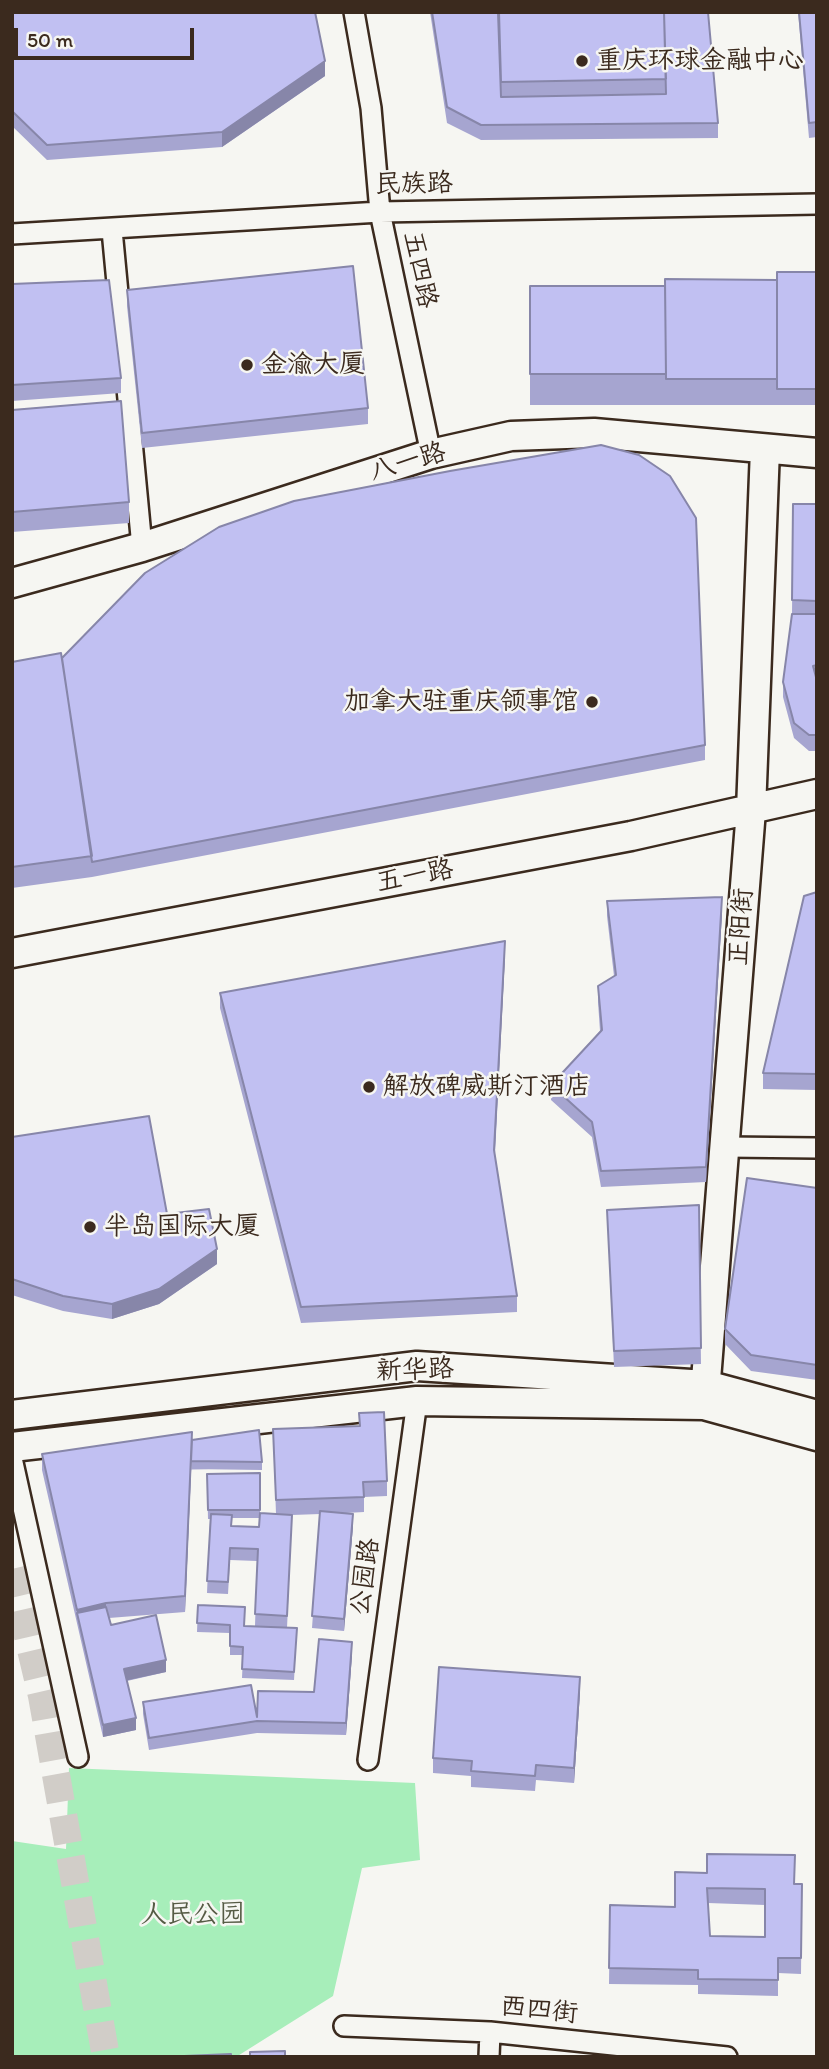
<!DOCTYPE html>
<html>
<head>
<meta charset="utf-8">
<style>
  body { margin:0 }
  #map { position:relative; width:829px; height:2069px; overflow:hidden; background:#f6f6f2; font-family:Itim,sans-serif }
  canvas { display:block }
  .frame { position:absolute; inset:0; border:14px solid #3b2a1e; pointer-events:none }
  .scale { position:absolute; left:14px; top:28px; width:180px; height:32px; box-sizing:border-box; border:4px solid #3b2a1e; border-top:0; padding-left:9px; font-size:21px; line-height:24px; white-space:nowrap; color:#3b2a1e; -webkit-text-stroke:5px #f6f6f2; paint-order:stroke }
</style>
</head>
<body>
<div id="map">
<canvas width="829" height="2069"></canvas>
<div class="frame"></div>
<div class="scale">50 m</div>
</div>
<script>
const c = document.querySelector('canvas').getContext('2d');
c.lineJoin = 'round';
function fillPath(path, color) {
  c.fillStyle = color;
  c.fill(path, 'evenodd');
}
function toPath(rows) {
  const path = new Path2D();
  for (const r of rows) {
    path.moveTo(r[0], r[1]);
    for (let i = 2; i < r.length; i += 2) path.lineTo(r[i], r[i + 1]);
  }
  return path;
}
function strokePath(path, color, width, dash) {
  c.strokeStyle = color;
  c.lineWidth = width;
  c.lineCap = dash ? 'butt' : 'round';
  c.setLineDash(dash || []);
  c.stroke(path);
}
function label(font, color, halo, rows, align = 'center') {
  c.font = font + ' Itim,"LXGW WenKai TC",sans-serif';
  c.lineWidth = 5;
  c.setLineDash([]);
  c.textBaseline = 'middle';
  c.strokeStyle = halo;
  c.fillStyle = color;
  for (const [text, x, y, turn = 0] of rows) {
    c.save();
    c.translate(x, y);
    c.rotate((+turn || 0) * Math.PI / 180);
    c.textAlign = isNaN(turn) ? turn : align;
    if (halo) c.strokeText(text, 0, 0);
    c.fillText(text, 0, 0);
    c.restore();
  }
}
fillPath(toPath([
  [69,1768,415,1783,420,1860,362,1868,333,1996,236,2057,12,2057,12,1841,66,1849]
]), '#a7eeba');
strokePath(toPath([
  [12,1569,42,1696,106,2057]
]), '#d1cdc8', 28, [28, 14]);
const street = toPath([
  [354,12,371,108,380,212,431,454],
  [112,230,142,547],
  [12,234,380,212,817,204],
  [726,1147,817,1148],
  [12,1458,78,1757],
  [368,1760,417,1401],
  [344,2026,490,2032,727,2057],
  [489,2057,490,2032]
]);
const secondary = toPath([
  [12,583,142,547,431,454,511,436,594,433,817,453],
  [12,953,631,836,817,794],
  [704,1405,751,810,765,449],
  [12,1415,417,1366,706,1385,817,1415],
  [12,1447,417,1401,704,1405,817,1436]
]);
strokePath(street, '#3b2a1e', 24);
strokePath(secondary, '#3b2a1e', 33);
strokePath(street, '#f6f6f2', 19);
strokePath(secondary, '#f6f6f2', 28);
fillPath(toPath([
  [12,12,325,76,222,147,47,160,12,126],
  [430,12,708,12,718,123,718,138,481,140,447,123],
  [798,12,817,12,817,137,809,138],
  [817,272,817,405,530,405,530,286,665,286,777,280],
  [12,284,121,378,121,393,12,401],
  [127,290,368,408,368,424,142,448,127,306],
  [12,410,129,502,129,523,12,532],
  [793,504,817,504,817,751,809,751,794,738,783,697,783,682,792,614],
  [62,658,705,745,705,760,92,877,12,888,12,662],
  [817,892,817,1090,763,1089,763,1073],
  [607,901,722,913,706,1182,601,1187,592,1137,551,1100,551,1085,600,1031,598,1002,598,986,614,976,607,916],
  [505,956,495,1154,517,1296,517,1312,301,1323,220,1008,220,993],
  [12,1137,167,1214,217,1264,159,1304,112,1319,63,1311,12,1295],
  [817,1188,817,1380,751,1371,725,1344,725,1329],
  [699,1205,701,1364,614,1367,607,1210],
  [359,1413,387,1481,387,1496,364,1497,364,1512,346,1513,353,1526,344,1631,312,1628,320,1514,292,1515,287,1628,255,1626,257,1561,230,1560,228,1594,207,1593,210,1519,208,1519,207,1474,260,1473,260,1513,276,1514,273,1429,359,1426],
  [232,1518,259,1518,259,1527,232,1526],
  [192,1441,262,1462,262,1470,191,1469,192,1451,185,1612,109,1618,111,1625,166,1672,127,1681,136,1730,103,1737,42,1470,42,1454],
  [198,1605,245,1626,297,1628,294,1680,242,1678,243,1655,230,1655,230,1633,197,1632],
  [352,1654,346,1735,257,1733,149,1750,143,1714,143,1702,257,1717,314,1692],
  [580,1692,574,1783,536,1780,535,1791,471,1787,471,1776,433,1773,433,1758],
  [675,1872,802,1884,801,1974,778,1973,778,1996,698,1994,698,1985,609,1984,610,1905,675,1907],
  [708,1903,765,1905,765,1937,710,1936]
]), '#a6a5d0');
fillPath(toPath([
  [325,61,325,76,222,147,222,132],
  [722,897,722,913,706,1182,706,1167],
  [505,941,505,956,494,1166,494,1150],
  [217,1249,217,1264,159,1304,112,1319,112,1304],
  [192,1432,192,1448,185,1612,185,1596],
  [353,1514,353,1526,344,1631,344,1619],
  [106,1603,106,1619,77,1613,77,1610],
  [352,1642,352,1654,346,1735,346,1723],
  [166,1660,166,1672,124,1681,124,1669],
  [580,1677,580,1692,574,1783,574,1768],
  [136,1718,136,1730,103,1737,103,1725]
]), '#8786a9');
const building = toPath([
  [12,12,315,12,325,61,222,132,47,145,12,111,12,12],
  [432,12,498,12,501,97,666,94,664,12,708,12,718,123,481,125,447,107,432,12],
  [499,12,664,12,666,79,501,82,499,12],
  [799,12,817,12,817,122,809,123,799,12],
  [353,266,368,408,142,433,127,290,353,266],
  [777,272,817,272,817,389,777,389,777,272],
  [665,279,777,280,777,379,666,379,665,279],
  [109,280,121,378,12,385,12,284,109,280],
  [530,286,665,286,666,374,530,374,530,286],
  [121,401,129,502,12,512,12,410,121,401],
  [601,445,639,455,670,476,696,518,705,745,92,862,62,658,145,573,219,527,294,501,450,471,601,445],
  [793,504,817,504,817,601,792,600,793,504],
  [792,614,817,614,817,665,813,666,817,681,817,735,809,735,794,723,783,682,792,614],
  [61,653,92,856,12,867,12,662,61,653],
  [817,668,817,681,814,669,817,668],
  [817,892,817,1074,763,1073,804,896,817,892],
  [722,897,706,1167,601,1171,592,1122,551,1085,602,1030,598,986,616,975,607,901,722,897],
  [505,941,494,1150,517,1296,301,1307,220,993,505,941],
  [149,1116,167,1214,209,1209,217,1249,159,1289,112,1304,63,1296,12,1279,12,1137,149,1116],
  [747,1178,817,1188,817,1365,751,1355,725,1329,747,1178],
  [699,1205,701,1348,614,1351,607,1210,699,1205],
  [384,1412,387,1481,363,1482,364,1497,276,1500,273,1429,360,1426,359,1413,384,1412],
  [259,1430,262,1462,191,1461,192,1440,259,1430],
  [192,1432,185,1596,106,1603,77,1610,42,1454,192,1432],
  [260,1473,260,1510,208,1510,207,1474,260,1473],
  [320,1511,353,1514,344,1619,312,1616,320,1511],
  [260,1513,292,1515,287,1616,255,1614,258,1549,230,1548,228,1582,207,1581,211,1514,232,1515,231,1526,259,1527,260,1513],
  [198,1605,245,1607,244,1626,297,1628,294,1672,242,1669,243,1647,230,1646,230,1625,197,1623,198,1605],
  [106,1607,111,1625,156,1615,166,1660,124,1669,136,1718,103,1725,77,1613,106,1607],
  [319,1639,352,1642,346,1723,257,1721,149,1738,143,1702,251,1685,257,1717,258,1691,314,1692,319,1639],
  [439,1667,580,1677,574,1768,536,1765,535,1776,471,1771,472,1761,433,1758,439,1667],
  [707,1854,795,1855,794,1884,802,1884,801,1958,778,1958,778,1980,698,1979,698,1970,609,1968,610,1905,675,1907,675,1872,707,1873,707,1854],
  [707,1888,765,1889,765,1937,710,1936,707,1888],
  [285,2051,285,2057,250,2057,250,2052,285,2051],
  [231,2054,231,2057,184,2057,184,2056,231,2054]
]);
fillPath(building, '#c1c0f2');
strokePath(building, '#8786a9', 2);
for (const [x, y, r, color] of [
  [582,61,7,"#3b2a1e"],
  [247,365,7,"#3b2a1e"],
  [592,702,7,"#3b2a1e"],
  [369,1087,7,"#3b2a1e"],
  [90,1227,7,"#3b2a1e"]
]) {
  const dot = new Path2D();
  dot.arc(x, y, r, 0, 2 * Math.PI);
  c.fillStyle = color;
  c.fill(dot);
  strokePath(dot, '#f6f6f2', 2.5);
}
label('26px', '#3b2a1e', '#f6f6f2', [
  ["重庆环球金融中心",596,61],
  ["金渝大厦",261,365],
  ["加拿大驻重庆领事馆",578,702,"right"],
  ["解放碑威斯汀酒店",383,1087],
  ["半岛国际大厦",104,1227]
], 'left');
label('26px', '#3b2a1e', '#f6f6f2', [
  ["民族路",414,185,-1],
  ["五四路",419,270,78],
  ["八一路",408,463,-16],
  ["五一路",415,877,-11],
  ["正阳街",742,927,-86],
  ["新华路",415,1371,-2],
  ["公园路",366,1577,-82],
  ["西四街",539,2011,6]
]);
label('26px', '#565b45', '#f6f6f2', [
  ["人民公园",193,1915]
]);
</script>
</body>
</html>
